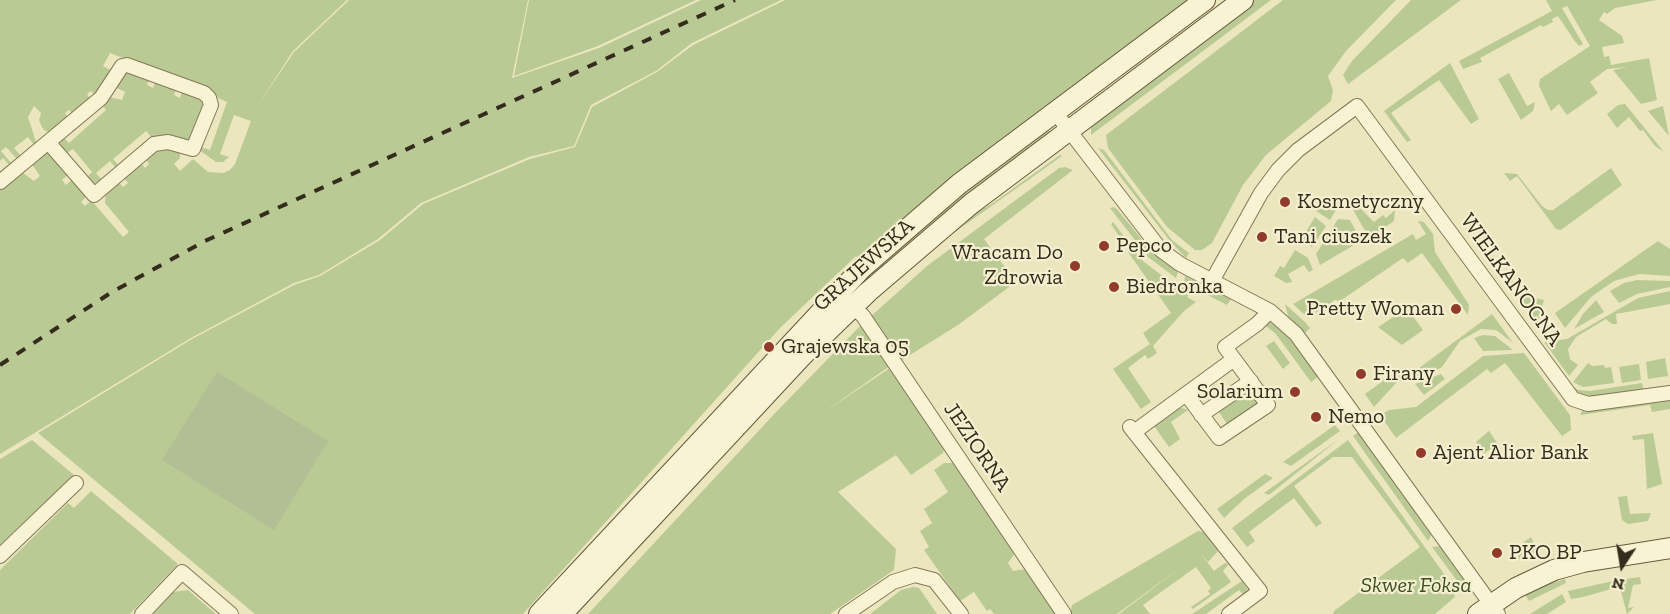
<!DOCTYPE html>
<html>
<head>
<meta charset="utf-8">
<style>
  body { margin:0 }
  #map { position:relative; width:1670px; height:614px; overflow:hidden; background:#ece6bf; font-family:"Zilla Slab",serif }
  canvas { display:block }
  .north { position:absolute; left:1592px; top:536px; width:60px; height:60px; -webkit-text-stroke:4px #f4efcf; paint-order:stroke; rotate:192deg; font-size:16px; font-weight:700; line-height:24px; text-align:center; color:#342c1c }
  .north::after { content:''; display:block; margin:auto; width:21px; height:27px; background:#342c1c; clip-path:polygon(50% 0,100% 100%,50% 72%,0 100%) }
</style>
</head>
<body>
<div id="map">
<canvas width="1670" height="614"></canvas>
<div class="north">N</div>
</div>
<script>
const c = document.querySelector('canvas').getContext('2d');
c.lineJoin = 'round';
function fillPath(path, color) {
  c.fillStyle = color;
  c.fill(path, 'evenodd');
}
function toPath(rows) {
  const path = new Path2D();
  for (const r of rows) {
    path.moveTo(r[0], r[1]);
    for (let i = 2; i < r.length; i += 2) path.lineTo(r[i], r[i + 1]);
  }
  return path;
}
function strokePath(path, color, width, dash) {
  c.strokeStyle = color;
  c.lineWidth = width;
  c.lineCap = dash ? 'butt' : 'round';
  c.setLineDash(dash || []);
  c.stroke(path);
}
function label(font, color, halo, rows, align = 'center') {
  c.font = font + ' "Zilla Slab",serif';
  c.lineWidth = 4.5;
  c.setLineDash([]);
  c.textBaseline = 'middle';
  c.strokeStyle = halo;
  c.fillStyle = color;
  for (const [text, x, y, turn = 0] of rows) {
    c.save();
    c.translate(x, y);
    c.rotate((+turn || 0) * Math.PI / 180);
    c.textAlign = isNaN(turn) ? turn : align;
    if (halo) c.strokeText(text, 0, 0);
    c.fillText(text, 0, 0);
    c.restore();
  }
}
fillPath(toPath([
  [0,0,347,0,293,51,258,105,294,52,349,0,528,0,512,78,599,48,701,0,781,0,692,43,656,71,591,105,574,146,529,157,421,203,378,239,319,275,294,283,191,338,0,454,0,189,22,172,34,181,40,176,31,163,48,152,69,174,62,180,66,185,73,179,87,196,81,202,85,206,91,200,123,237,129,232,105,203,106,191,118,181,123,187,128,183,123,177,140,162,145,168,149,164,145,158,166,147,180,152,180,158,174,164,180,171,193,159,208,172,223,173,230,170,235,164,251,121,234,115,220,154,229,157,223,162,216,162,199,150,201,147,210,150,227,102,218,98,215,93,110,53,103,66,112,71,95,96,91,91,87,94,91,100,73,115,69,110,65,113,69,119,52,132,45,131,42,127,39,120,41,113,34,106,28,117,36,142,34,145,28,137,14,148,21,156,17,159,6,147,1,151,12,164,10,166,3,158,0,161],
  [529,0,696,0,598,46,514,76],
  [785,0,1193,0,860,259,856,256,780,328,523,614,255,614,38,433,192,339,294,285,320,276,380,240,423,204,530,159,575,147,592,107,657,72,693,45],
  [1255,0,1271,0,1091,135,1091,127,1096,120],
  [1283,0,1396,0,1346,51,1328,76,1333,90,1331,101,1266,155,1243,185,1212,243,1202,250,1195,250,1167,227,1108,148,1106,135],
  [1411,0,1461,0,1348,84,1343,75,1352,61],
  [1546,0,1657,0,1615,8,1607,14,1604,12,1599,20,1622,36,1624,43,1602,47,1604,57,1609,56,1611,65,1649,58,1657,100,1641,104,1613,70,1627,67,1607,69,1590,82,1598,93,1567,115,1559,104,1551,111,1539,86,1540,79,1590,46,1567,6,1562,8,1583,44,1579,46,1574,40,1558,16,1552,19,1553,22,1543,27,1541,25,1480,58,1482,62,1463,69,1459,61,1552,11],
  [1450,63,1479,119,1471,124,1439,80,1391,113,1411,140,1407,142,1384,111],
  [123,71,150,77,147,85,153,88,156,79,177,87,174,95,180,98,183,89,198,95,204,103,204,109,190,140,152,138,146,131,113,159,119,166,116,168,110,161,96,173,102,180,92,184,86,178,92,172,73,149,66,154,59,141,62,136,69,143,106,110,101,103,108,97,122,100,125,92,115,87],
  [1509,73,1527,106,1535,102,1533,111,1521,120,1498,79],
  [1625,104,1664,152,1655,146,1643,130,1640,131,1629,117,1617,128,1607,114,1618,105],
  [1663,106,1669,136,1648,111],
  [1048,131,1054,132,874,276,870,272,913,232,1039,134],
  [1098,148,1104,150,1172,240,1189,253,1186,258,1170,241],
  [1060,155,1062,156,952,234,972,215,990,205],
  [1065,167,1073,170,984,239,1016,282,958,325,902,360,870,317,927,266,1059,168],
  [1611,168,1622,185,1561,230,1556,229,1517,176,1510,181,1504,173,1517,174,1542,206,1548,210,1553,210],
  [1337,197,1339,197,1339,205,1330,220,1316,211],
  [1351,199,1374,222,1383,215,1386,218,1395,210,1394,221,1370,237,1368,236,1351,206],
  [1113,207,1117,209,1153,253,1178,272,1176,278,1148,257,1110,208],
  [1315,217,1326,226,1312,247,1301,240],
  [1338,219,1350,220,1361,241,1320,265,1316,254],
  [1418,221,1424,222,1433,234,1435,252,1469,305,1468,315,1422,253,1408,263,1403,258,1340,301,1335,300,1308,318,1293,304,1413,234,1416,240,1426,234],
  [1113,222,1143,261,1169,281,1191,291,1187,297,1196,302,1184,311,1153,346,1157,353,1148,359,1145,355,1128,368,1151,402,1141,409,1113,369,1150,344,1143,333,1171,313,1128,252,1129,251,1111,224],
  [1658,241,1670,249,1670,276,1639,274,1614,281,1591,297,1565,328,1555,313],
  [1295,250,1308,258,1313,270,1309,272,1304,265,1288,274,1292,282,1286,283,1274,276,1280,266,1284,268],
  [1185,276,1231,299,1227,305,1184,283],
  [1511,279,1523,295,1544,300,1539,319,1535,322,1507,281],
  [1637,280,1670,281,1670,287,1637,294,1619,303,1610,291,1624,283],
  [1670,291,1670,304,1616,314,1617,324,1612,324,1606,319,1576,337,1568,349,1570,359,1578,365,1569,376,1544,342,1567,339,1638,298],
  [1596,300,1604,312,1574,329,1583,314],
  [1285,304,1305,322,1310,328,1305,333,1288,316],
  [1407,308,1423,330,1402,345,1378,327],
  [1492,314,1513,343,1496,330,1481,329,1460,341,1442,367,1433,372,1397,382,1374,407,1365,394,1398,370,1415,371],
  [1270,322,1289,337,1318,377,1311,382,1275,333,1264,325],
  [861,325,890,366,821,414,890,368,944,449,943,453,911,475,896,455,838,492,896,549,894,570,830,614,588,614,778,410],
  [1483,335,1495,336,1513,350,1483,351,1474,338],
  [1274,341,1290,363,1283,369,1266,346],
  [1541,342,1569,383,1578,390,1590,391,1642,383,1644,392,1595,399,1578,396],
  [1524,353,1570,415,1571,430,1562,436,1505,363,1491,373,1487,369,1396,438,1380,415,1389,410,1416,407,1483,356],
  [1665,358,1668,376,1648,379,1646,362],
  [1588,363,1592,366,1604,365,1605,368,1611,367,1614,383,1583,387,1573,382],
  [1639,364,1641,380,1622,383,1619,367],
  [1441,374,1445,379,1424,395,1415,384],
  [1249,388,1259,403,1219,429,1227,424,1217,409],
  [1670,397,1670,409,1652,412,1650,405,1580,415,1583,409],
  [1179,407,1188,410,1171,422,1180,439,1169,447,1154,426],
  [1335,425,1340,431,1291,466,1283,462],
  [1489,431,1498,444,1483,454,1476,442],
  [1359,432,1432,534,1428,541,1353,436],
  [1653,433,1662,484,1647,489,1644,439,1633,440,1632,436],
  [1339,439,1269,495,1264,493],
  [32,440,74,475,0,545,0,459],
  [1348,440,1452,585,1455,597,1435,614,1333,614,1334,611,1420,547,1352,457,1333,457,1294,486,1322,523,1316,527,1294,498,1249,532,1255,541,1247,547,1232,528],
  [944,463,954,463,1015,553,1008,563,1013,571,1026,569,1057,614,994,614,990,609,987,611,974,592,960,601,924,550,929,547,920,531,932,523,924,509,948,492,934,470],
  [711,464,714,467,585,606,578,614,572,614],
  [1265,474,1273,478,1244,499,1224,518,1217,509],
  [91,491,178,564,130,614,0,614,0,570,68,503,74,508],
  [1627,496,1630,514,1651,513,1648,521,1628,524,1622,520,1618,497],
  [1198,531,1204,532,1218,551,1208,562,1201,554,1214,571,1225,563,1229,564,1223,571,1231,582,1193,609,1191,607,1210,594,1208,591,1211,588,1196,567,1143,605,1150,614,1119,614,1184,565,1117,614,1070,614,1072,605],
  [1531,537,1538,551,1520,560,1514,549],
  [1441,546,1469,586,1462,592,1458,582,1432,547],
  [1640,577,1641,584,1633,585,1628,608,1634,607,1627,614,1618,580],
  [1565,579,1566,583,1529,601,1523,591],
  [1242,581,1248,590,1245,597,1239,590,1206,614,1192,614],
  [1613,581,1615,588,1583,597,1571,599,1568,591],
  [913,587,919,588,937,614,870,614,901,590],
  [188,590,216,614,153,614,174,592],
  [1562,594,1566,602,1547,614,1530,614]
]), '#baca94');
fillPath(toPath([
  [217,372,328,441,274,530,162,460]
]), '#b2be93');
const street = toPath([
  [1055,112,1161,250,1180,264,1270,311,1296,334,1498,614],
  [0,182,23,163,101,98,122,66,127,65,204,93,209,98,211,105,193,149,168,142,154,144,94,195,48,142],
  [1212,281,1261,193,1278,170,1298,150,1357,106,1573,399,1588,404,1670,393],
  [853,306,863,316,1064,614],
  [1186,394,1219,438,1268,405,1234,359],
  [1201,415,1251,381],
  [1130,427,1260,591,1229,614],
  [1134,432,1234,359,1225,347,1257,324,1270,311],
  [0,556,76,483],
  [142,614,182,572,231,614],
  [846,614,893,582,915,575,934,580,961,614]
]);
const secondary = toPath([
  [539,614,862,268,959,184,1205,0],
  [562,614,804,354,868,292,971,204,1243,0],
  [1478,614,1516,588,1554,570,1583,562,1670,548]
]);
strokePath(street, '#847758', 16);
strokePath(secondary, '#66583c', 22);
strokePath(street, '#f8f3d2', 14);
strokePath(secondary, '#f8f3d2', 20);
strokePath(toPath([
  [0,365,112,292,205,241,735,0]
]), '#342c1c', 4, [10, 10]);
for (const [x, y, r, color] of [
  [1285,202,6,"#923b2a"],
  [1262,237,6,"#923b2a"],
  [1104,246,6,"#923b2a"],
  [1075,266,6,"#923b2a"],
  [1114,287,6,"#923b2a"],
  [1456,309,6,"#923b2a"],
  [769,347,6,"#923b2a"],
  [1361,374,6,"#923b2a"],
  [1295,392,6,"#923b2a"],
  [1316,417,6,"#923b2a"],
  [1421,453,6,"#923b2a"],
  [1497,553,6,"#923b2a"]
]) {
  const dot = new Path2D();
  dot.arc(x, y, r, 0, 2 * Math.PI);
  c.fillStyle = color;
  c.fill(dot);
  strokePath(dot, '#f4efcf', 2);
}
label('22px', '#342c1c', '#f4efcf', [
  ["Kosmetyczny",1297,202],
  ["Tani ciuszek",1274,237],
  ["Pepco",1116,246],
  ["Wracam Do",1063,253,"right"],
  ["Zdrowia",1063,278,"right"],
  ["Biedronka",1126,287],
  ["Pretty Woman",1444,309,"right"],
  ["Grajewska 05",781,347],
  ["Firany",1373,374],
  ["Solarium",1283,392,"right"],
  ["Nemo",1328,417],
  ["Ajent Alior Bank",1433,453],
  ["PKO BP",1509,553]
], 'left');
label('22px', '#342c1c', '#f4efcf', [
  ["GRAJEWSKA",864,265,-42],
  ["WIELKANOCNA",1511,280,54],
  ["JEZIORNA",977,447,56]
]);
label('italic 22px', '#3d5023', '#f4efcf', [
  ["Skwer Foksa",1416,586]
]);
</script>
</body>
</html>
